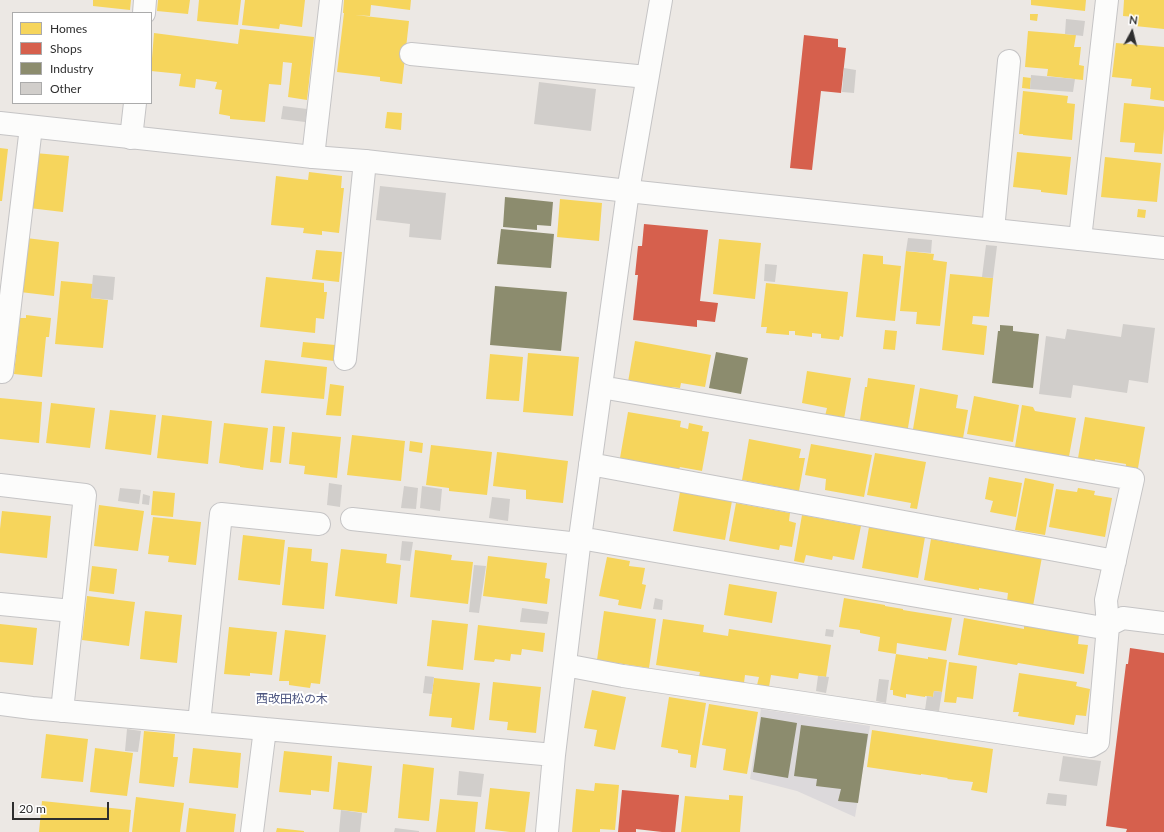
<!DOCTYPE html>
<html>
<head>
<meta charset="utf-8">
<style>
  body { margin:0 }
  #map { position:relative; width:1164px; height:832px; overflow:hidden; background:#ece8e4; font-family:Lato,sans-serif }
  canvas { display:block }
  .legend { position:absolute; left:12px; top:12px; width:140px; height:92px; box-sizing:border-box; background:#fff; border:1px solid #ababab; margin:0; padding:5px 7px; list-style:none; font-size:12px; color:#2e2e2e }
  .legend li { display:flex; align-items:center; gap:8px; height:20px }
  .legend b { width:20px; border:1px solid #ababab }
  .north { position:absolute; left:1112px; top:12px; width:40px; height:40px; -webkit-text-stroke:3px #fff; paint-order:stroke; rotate:7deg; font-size:11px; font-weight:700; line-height:16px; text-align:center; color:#2e2e2e }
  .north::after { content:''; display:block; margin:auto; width:14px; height:18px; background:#2e2e2e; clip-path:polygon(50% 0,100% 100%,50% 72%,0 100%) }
  .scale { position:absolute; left:12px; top:802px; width:97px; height:18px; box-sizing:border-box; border:2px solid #2e2e2e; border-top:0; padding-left:5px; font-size:12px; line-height:14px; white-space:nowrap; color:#2e2e2e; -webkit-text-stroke:3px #fff; paint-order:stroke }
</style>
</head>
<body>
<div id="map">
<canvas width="1164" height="832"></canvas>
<ul class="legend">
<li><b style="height:11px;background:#f6d55c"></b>Homes</li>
<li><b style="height:11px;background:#d6604d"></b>Shops</li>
<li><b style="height:11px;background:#8c8c6e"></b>Industry</li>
<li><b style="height:11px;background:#d1cecb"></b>Other</li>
</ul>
<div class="north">N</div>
<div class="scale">20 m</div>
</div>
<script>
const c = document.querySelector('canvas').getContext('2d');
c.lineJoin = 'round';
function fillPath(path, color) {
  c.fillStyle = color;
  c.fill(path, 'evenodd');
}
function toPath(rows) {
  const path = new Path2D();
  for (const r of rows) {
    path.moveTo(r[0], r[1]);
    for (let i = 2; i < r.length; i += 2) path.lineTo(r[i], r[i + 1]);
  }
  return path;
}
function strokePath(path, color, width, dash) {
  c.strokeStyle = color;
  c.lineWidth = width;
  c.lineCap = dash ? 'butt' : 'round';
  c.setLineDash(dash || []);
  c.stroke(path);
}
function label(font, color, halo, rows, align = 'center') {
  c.font = font + ' Lato,"Noto Sans JP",sans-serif';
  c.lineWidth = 4;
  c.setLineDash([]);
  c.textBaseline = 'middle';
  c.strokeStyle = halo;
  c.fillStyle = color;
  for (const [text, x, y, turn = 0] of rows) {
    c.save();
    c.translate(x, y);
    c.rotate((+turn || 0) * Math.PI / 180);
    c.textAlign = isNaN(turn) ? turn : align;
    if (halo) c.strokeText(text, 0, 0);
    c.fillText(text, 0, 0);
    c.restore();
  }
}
fillPath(toPath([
  [761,709,870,726,855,817,797,791,750,779]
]), '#dcd9db');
fillPath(toPath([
  [93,0,131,0,130,10,93,6],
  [158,0,190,0,188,14,157,11],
  [199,0,241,0,238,25,197,21],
  [245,0,305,0,302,27,280,24,279,29,242,25],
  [344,0,411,0,410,10,371,5,370,16,355,15,409,21,402,84,380,81,380,77,337,72,344,13,343,13],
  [1031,0,1086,0,1085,11,1031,5],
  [1124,0,1164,0,1164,29,1135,26,1136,17,1123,16],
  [1030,14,1038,14,1037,21,1030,20],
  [240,29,314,37,307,100,288,97,292,63,283,62,281,85,269,84,265,122,230,119,230,116,219,114,222,90,215,89,217,82,196,79,195,88,179,86,181,74,151,71,154,33,238,44],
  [1028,31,1076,35,1074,47,1081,47,1079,65,1084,66,1083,80,1047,76,1048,69,1025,67],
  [1116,43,1164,47,1164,101,1150,99,1151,88,1131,86,1132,79,1112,77],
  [1023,77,1031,78,1030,89,1022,88],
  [1023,91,1068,96,1067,103,1075,104,1072,140,1023,135,1023,134,1019,134],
  [1124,103,1164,107,1164,129,1162,154,1134,152,1135,143,1120,142],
  [387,112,402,113,401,130,385,128],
  [0,148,8,149,2,201,0,201],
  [1017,152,1071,157,1067,195,1041,192,1041,190,1013,187],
  [35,153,69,156,63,212,29,208],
  [1105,157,1161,163,1157,202,1101,197],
  [309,172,342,176,341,188,344,188,339,233,322,231,322,235,303,233,304,228,271,225,276,176,308,180],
  [560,199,602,203,599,241,557,237],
  [1138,209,1146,210,1145,218,1137,217],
  [26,238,59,242,54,296,20,292],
  [719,239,761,243,755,299,713,294],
  [316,250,342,252,339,282,312,279],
  [906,251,934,254,933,260,947,262,940,326,916,324,917,312,900,311],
  [863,254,883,256,883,264,901,266,895,321,856,317],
  [950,274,993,278,989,317,973,316,972,324,987,326,984,355,942,350],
  [266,277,324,283,324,292,327,292,324,319,316,318,315,333,260,327],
  [61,281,93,284,91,298,108,300,103,348,55,344],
  [766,283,848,292,843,337,840,336,839,340,821,338,821,334,812,333,812,337,795,335,795,331,789,331,789,335,766,333,767,327,761,327],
  [26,315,51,318,49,337,46,337,42,377,14,374,20,318,26,318],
  [885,330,897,331,895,350,883,349],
  [635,341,711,355,705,387,681,383,680,388,671,387,670,389,628,382],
  [303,342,335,345,334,361,301,357],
  [528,353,579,357,573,416,523,412],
  [490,354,523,357,519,401,486,399],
  [265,360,327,367,324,399,261,393],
  [807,371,851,378,844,419,825,416,827,408,802,403],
  [868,378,915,385,907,434,871,426,872,422,860,420,865,387,867,387],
  [330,384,344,386,341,416,326,415],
  [920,388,958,395,956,408,968,410,962,444,912,435],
  [974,396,1019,405,1013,442,967,434],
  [0,398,42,402,39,443,0,439],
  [51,403,95,408,90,448,46,443],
  [1022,405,1033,407,1035,411,1076,418,1068,462,1014,453],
  [110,410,156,415,151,455,105,449],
  [628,412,681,421,680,427,688,429,689,423,703,426,702,431,709,432,702,471,680,467,679,469,620,458],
  [162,415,212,421,208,464,157,458],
  [1085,417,1145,427,1137,474,1125,472,1126,464,1095,459,1094,467,1077,464],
  [224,423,268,428,263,470,240,467,240,466,219,463],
  [273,426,285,427,281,463,270,462],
  [292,432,341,437,337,478,304,474,305,466,289,464],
  [352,435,405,441,401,481,347,475],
  [749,439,801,449,799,458,805,458,799,491,742,480],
  [410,441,423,443,422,453,409,451],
  [811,444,872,455,864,497,825,490,826,479,805,475],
  [431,445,492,452,487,495,449,491,449,488,426,485],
  [497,452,568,461,563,503,526,499,526,490,493,486],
  [875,453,926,462,917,509,910,508,911,503,867,495],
  [989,477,1022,483,1016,517,990,512,993,501,985,499],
  [1025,478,1054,484,1045,535,1015,530],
  [1078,488,1095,491,1094,495,1112,498,1105,537,1049,527,1056,489,1077,492],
  [153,491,175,493,173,517,151,515],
  [680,492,732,501,725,540,673,531],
  [736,503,790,513,789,521,796,523,792,547,780,545,779,550,729,541],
  [99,505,144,511,138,551,94,546],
  [2,511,51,516,47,558,0,553,0,529],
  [802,515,861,526,854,560,833,556,832,560,806,555,804,563,794,561],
  [153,517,201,522,196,565,168,562,169,556,148,554],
  [869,527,925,537,918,578,862,568],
  [243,535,285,540,280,585,238,580],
  [931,539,987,549,987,547,1042,557,1033,606,1007,601,1008,593,979,588,979,590,924,580],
  [288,547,312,549,311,561,328,563,324,609,282,605],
  [341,549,387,554,386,563,401,565,397,604,335,596],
  [415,550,452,555,451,560,473,562,468,604,410,597],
  [488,556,547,563,545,578,550,579,547,604,483,596],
  [607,557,630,561,629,566,645,568,642,584,646,585,641,609,618,605,619,600,599,596],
  [92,566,117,569,114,594,89,591],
  [729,584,777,592,772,623,724,615],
  [87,596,135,602,129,646,82,640],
  [844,598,885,605,885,606,903,609,903,610,952,618,946,651,897,643,896,654,878,651,880,637,860,633,860,630,839,627],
  [145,611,182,615,177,663,140,659],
  [604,611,656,619,649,668,597,660],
  [964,618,1024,629,1024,624,1079,634,1078,644,1088,645,1084,674,1018,663,1017,665,958,655],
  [663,619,704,625,703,632,728,636,729,629,831,645,826,677,799,673,798,679,771,675,769,687,757,685,759,677,745,675,744,683,699,676,700,672,656,665],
  [432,620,468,624,463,670,427,666],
  [0,624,37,628,33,665,0,662],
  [478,625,545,633,543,652,522,649,521,655,511,654,510,661,495,659,494,662,474,660],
  [229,627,277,632,272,675,250,673,250,676,224,674],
  [285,630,326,635,320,684,311,683,310,688,289,685,289,681,279,681],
  [896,654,928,659,928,657,947,660,942,692,934,691,933,697,925,696,925,697,906,694,906,698,893,695,893,690,890,690],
  [949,662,977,666,973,699,957,697,956,703,944,702],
  [1019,673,1077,682,1076,686,1090,689,1086,716,1076,715,1074,725,1018,716,1019,712,1013,712],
  [434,678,480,683,474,730,451,727,452,718,429,716],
  [493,682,541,687,536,733,507,730,508,722,489,720],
  [592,690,626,697,615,750,594,746,597,730,584,728],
  [669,697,706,703,696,768,690,767,691,755,678,753,678,750,661,747],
  [709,704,758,712,747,774,723,770,726,749,702,745],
  [872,730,993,749,987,793,971,790,973,782,947,779,948,778,921,774,921,775,867,767],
  [144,731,175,734,173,757,178,757,174,787,139,783],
  [46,734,88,739,83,782,41,778],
  [95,748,133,753,127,796,90,792],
  [193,748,241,753,238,788,189,783],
  [284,751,332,756,329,792,311,790,311,795,279,792],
  [338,762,372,766,367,813,333,809],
  [403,764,434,768,429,821,398,818],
  [595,783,619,785,615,830,600,829,600,832,572,832,576,789,594,791],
  [490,788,530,792,525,832,510,832,485,829],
  [729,795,743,796,740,832,681,832,685,796,729,800],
  [136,797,184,803,180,832,132,832],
  [440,799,478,802,475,832,436,832],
  [42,801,131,810,129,832,39,832],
  [189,808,236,814,234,832,186,832],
  [277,828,304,831,304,832,276,832]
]), '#f6d55c');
fillPath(toPath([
  [804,35,838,39,838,47,846,48,841,93,821,91,812,170,790,168],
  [644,224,708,230,700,301,718,303,715,322,697,320,697,327,633,320,638,275,635,275,638,246,642,246],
  [1130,648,1164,653,1164,832,1126,832,1127,829,1106,826,1126,664,1128,664],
  [622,790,679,795,675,832,662,832,636,829,636,832,618,832]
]), '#d6604d');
fillPath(toPath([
  [505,197,553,202,551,226,537,225,537,230,503,227],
  [501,229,554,234,551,268,497,264],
  [495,286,567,292,561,351,490,345],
  [1000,325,1013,326,1013,331,1039,334,1033,388,992,383,998,331,1000,331],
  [716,352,748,358,741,394,709,388],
  [761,717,797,723,788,778,753,772],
  [801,725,868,734,858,803,838,801,841,789,816,786,817,779,794,776]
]), '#8c8c6e');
fillPath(toPath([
  [1066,19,1085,21,1083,36,1065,34],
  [844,68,856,70,854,93,842,92],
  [1031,75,1075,79,1073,92,1030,89],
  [539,82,596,89,591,131,534,124],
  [283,106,307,109,305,122,281,119],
  [380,186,446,193,441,240,409,237,410,224,376,220],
  [908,238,932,240,931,253,906,251],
  [986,245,997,246,993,278,982,277],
  [765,264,777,265,775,282,764,281],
  [93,275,115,277,113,300,91,298],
  [1123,324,1155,328,1148,383,1129,380,1127,393,1073,385,1071,398,1039,394,1046,336,1065,339,1067,329,1121,337],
  [329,483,342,485,340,507,327,505],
  [404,486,418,488,416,509,401,508],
  [422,486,442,489,440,511,420,508],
  [120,488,141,490,139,504,118,501],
  [143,494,150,496,149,505,142,504],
  [492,497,510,499,508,521,489,518],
  [402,541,413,542,410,561,400,560],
  [474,565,486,566,479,613,469,612],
  [655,598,663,600,662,610,653,609],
  [522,608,549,612,547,624,520,622],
  [826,629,834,630,833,637,825,636],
  [425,676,434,677,432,694,423,693],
  [818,676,829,677,826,693,816,691],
  [879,679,889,680,886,703,876,701],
  [934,691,942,692,939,711,925,710,927,696,933,697],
  [127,729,141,731,138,752,125,751],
  [1063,756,1101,761,1097,786,1059,781],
  [459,771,484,774,481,797,457,795],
  [1048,793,1067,795,1066,806,1046,804],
  [341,810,362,813,360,832,339,832],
  [395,828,419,831,419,832,394,832]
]), '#d1cecb');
const minor = toPath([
  [144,13,145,0],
  [411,54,647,77],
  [131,138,135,103],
  [313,157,331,0],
  [993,230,1009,61],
  [1080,239,1107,0],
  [345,359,365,161],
  [2,372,31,127],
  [590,464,1115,561],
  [0,485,85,495,62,711],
  [352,519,579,544],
  [580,538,1103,628,1123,618,1164,623],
  [0,604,72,611],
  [565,665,623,676,1091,746,1098,742,1108,626,1106,600,1133,479,601,387],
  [0,704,32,708,554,755],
  [199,723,221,514,319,524],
  [252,832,265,729],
  [547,832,554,755,580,538,628,191,661,0]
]);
const tertiary = toPath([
  [0,123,313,157,365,161,628,191,1164,248]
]);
strokePath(minor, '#c5c4c5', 24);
strokePath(tertiary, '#c5c4c5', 24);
strokePath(minor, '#fcfcfb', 22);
strokePath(tertiary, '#fcfcfb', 22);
label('12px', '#4d5680', '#fff', [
  ["西改田松の木",292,699]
]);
</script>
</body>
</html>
